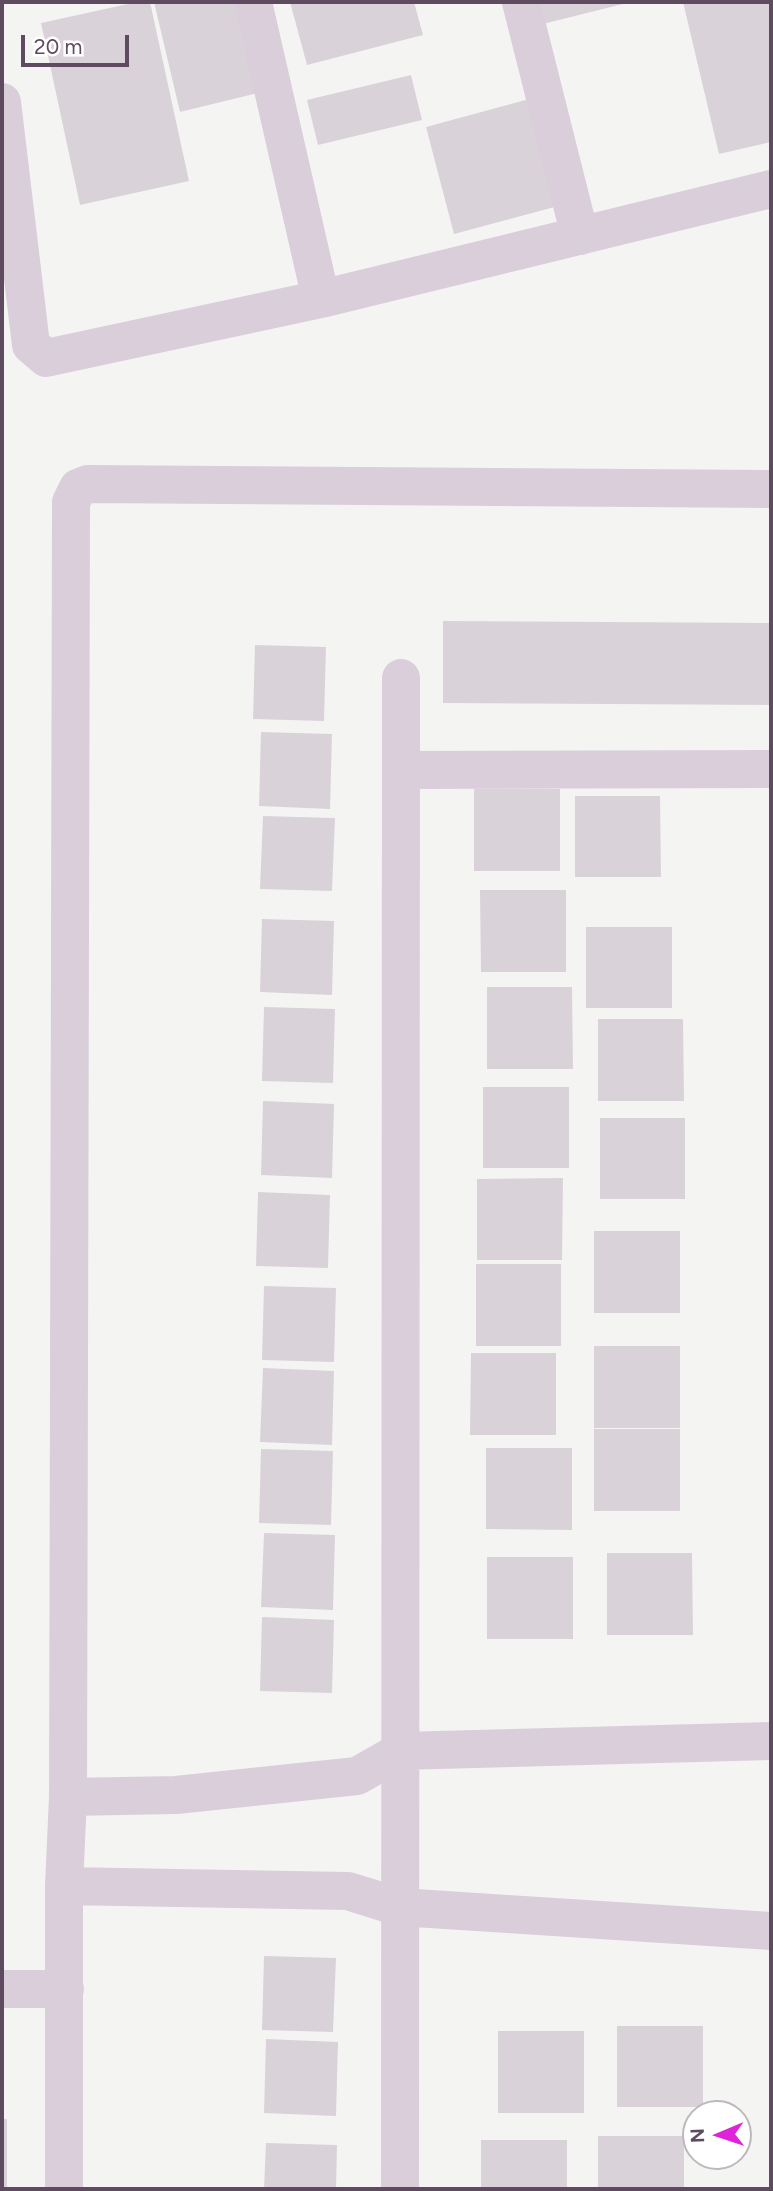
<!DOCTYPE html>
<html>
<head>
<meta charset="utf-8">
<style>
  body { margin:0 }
  #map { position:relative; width:773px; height:2191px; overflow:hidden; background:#f4f5f3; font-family:Figtree,sans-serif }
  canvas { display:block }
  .frame { position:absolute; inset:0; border:4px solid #5f4b60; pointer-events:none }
  .north { position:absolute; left:682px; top:2100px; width:70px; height:70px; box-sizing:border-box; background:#fff; border:2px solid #bfb7bf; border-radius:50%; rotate:268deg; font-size:19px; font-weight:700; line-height:28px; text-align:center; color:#5f4b60 }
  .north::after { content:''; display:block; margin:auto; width:24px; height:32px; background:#df23d9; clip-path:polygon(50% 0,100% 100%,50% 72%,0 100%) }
  .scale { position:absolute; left:21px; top:35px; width:108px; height:32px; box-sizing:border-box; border:4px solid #5f4b60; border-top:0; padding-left:9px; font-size:21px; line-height:24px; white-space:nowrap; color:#5f4b60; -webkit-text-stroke:5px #fff; paint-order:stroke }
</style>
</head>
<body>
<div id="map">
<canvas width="773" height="2191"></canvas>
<div class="frame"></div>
<div class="north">N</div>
<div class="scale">20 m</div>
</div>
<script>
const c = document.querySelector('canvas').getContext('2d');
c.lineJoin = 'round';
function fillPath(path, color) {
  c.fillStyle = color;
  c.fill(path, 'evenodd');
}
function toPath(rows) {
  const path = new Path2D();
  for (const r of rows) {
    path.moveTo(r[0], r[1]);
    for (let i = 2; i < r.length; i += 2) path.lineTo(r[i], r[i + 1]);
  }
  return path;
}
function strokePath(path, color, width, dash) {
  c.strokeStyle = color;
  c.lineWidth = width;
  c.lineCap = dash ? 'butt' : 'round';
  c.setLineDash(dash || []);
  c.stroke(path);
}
fillPath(toPath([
  [137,2,150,2,189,181,80,205,41,23],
  [154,2,241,2,262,92,180,112],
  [290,2,414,2,423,35,307,65],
  [538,2,626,2,627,3,543,24],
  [683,2,769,2,771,142,719,154],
  [411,75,422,120,318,145,307,100],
  [533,98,562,205,454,234,426,127],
  [443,621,771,623,771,705,443,703],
  [255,645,326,647,324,721,253,719],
  [261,732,332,734,330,809,259,806],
  [474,789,560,789,560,871,474,871],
  [575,796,660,796,661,877,575,877],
  [263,816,335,818,332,891,260,889],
  [480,890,566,890,566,972,481,972],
  [262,919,334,921,332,995,260,992],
  [586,927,672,927,672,1008,586,1008],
  [487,987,572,987,573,1069,487,1069],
  [264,1007,335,1009,333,1083,262,1081],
  [598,1019,683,1019,684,1101,598,1101],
  [483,1087,569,1087,569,1168,483,1168],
  [263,1101,334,1104,332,1178,261,1175],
  [600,1118,685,1118,685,1199,600,1199],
  [563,1178,562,1260,477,1260,477,1179],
  [258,1192,330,1195,328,1268,256,1266],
  [594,1231,680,1231,680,1313,594,1313],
  [476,1264,561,1264,561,1346,476,1346],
  [264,1286,336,1288,334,1362,262,1360],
  [594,1346,680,1346,680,1428,594,1428],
  [471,1353,556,1353,556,1435,470,1435],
  [263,1368,334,1371,332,1445,260,1442],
  [594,1429,680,1429,680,1511,594,1511],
  [486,1448,572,1448,572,1530,486,1529],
  [261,1449,333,1451,331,1525,259,1523],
  [264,1533,335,1535,333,1610,261,1607],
  [607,1553,692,1553,693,1635,607,1635],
  [487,1557,573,1557,573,1639,487,1639],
  [262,1617,334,1620,332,1693,260,1691],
  [264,1956,336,1958,333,2032,262,2030],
  [617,2026,703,2026,703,2107,617,2107],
  [498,2031,584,2031,584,2113,498,2113],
  [266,2039,338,2042,336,2116,264,2113],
  [2,2119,7,2119,7,2189,2,2189],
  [598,2136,684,2136,684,2189,598,2189],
  [481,2140,567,2140,567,2189,481,2189],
  [266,2143,337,2145,336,2189,264,2189]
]), '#dad2d9');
strokePath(toPath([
  [253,2,321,299],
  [521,2,580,236],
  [2,102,31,345,46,358,321,299,771,189],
  [401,770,771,769],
  [68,1797,176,1795,357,1776,401,1751,771,1741],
  [64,1886,348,1891,399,1907,771,1931],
  [2,1989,65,1989],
  [64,2189,64,1886,68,1797,71,502,78,488,88,484,771,489],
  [400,2189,401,678]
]), '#dacedb', 38);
</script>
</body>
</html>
